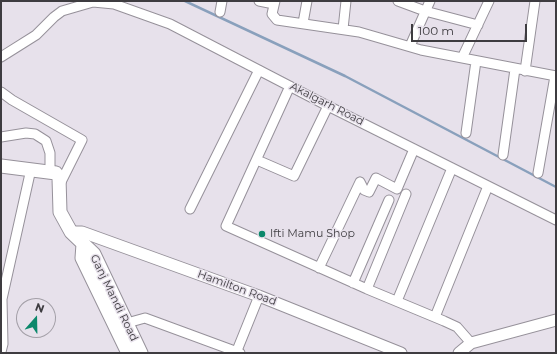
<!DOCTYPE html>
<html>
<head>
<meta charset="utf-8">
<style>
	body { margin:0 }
	#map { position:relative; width:557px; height:354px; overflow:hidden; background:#e7e1eb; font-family:Montserrat,sans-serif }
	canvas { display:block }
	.frame { position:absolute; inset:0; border:2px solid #3e3c40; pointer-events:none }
	.north { position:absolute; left:16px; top:298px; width:40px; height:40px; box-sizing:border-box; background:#e7e1eb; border:1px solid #a39fa7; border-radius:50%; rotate:20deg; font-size:11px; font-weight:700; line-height:16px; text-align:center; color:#3e3c40 }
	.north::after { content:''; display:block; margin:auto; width:14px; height:18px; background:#0c886b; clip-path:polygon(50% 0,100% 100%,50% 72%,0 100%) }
	.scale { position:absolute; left:411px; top:24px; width:116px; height:18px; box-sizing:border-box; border:2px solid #3e3c40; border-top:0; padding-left:5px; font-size:12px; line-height:14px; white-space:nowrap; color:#3e3c40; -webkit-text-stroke:3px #e7e1eb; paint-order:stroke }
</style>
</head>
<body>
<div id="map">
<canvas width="557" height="354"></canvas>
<div class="frame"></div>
<div class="north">N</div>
<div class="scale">100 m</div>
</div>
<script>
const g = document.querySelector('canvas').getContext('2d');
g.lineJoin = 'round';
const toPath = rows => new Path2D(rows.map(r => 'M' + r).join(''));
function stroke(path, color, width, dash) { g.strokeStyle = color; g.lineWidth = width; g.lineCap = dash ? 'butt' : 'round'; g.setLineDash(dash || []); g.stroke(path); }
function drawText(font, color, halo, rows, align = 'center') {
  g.font = font + ' Montserrat,sans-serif'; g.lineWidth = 3; g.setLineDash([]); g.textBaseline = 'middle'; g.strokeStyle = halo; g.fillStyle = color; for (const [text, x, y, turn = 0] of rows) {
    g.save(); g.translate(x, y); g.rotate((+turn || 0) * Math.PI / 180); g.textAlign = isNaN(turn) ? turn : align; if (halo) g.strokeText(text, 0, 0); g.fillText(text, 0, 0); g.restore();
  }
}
stroke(toPath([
	[185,1,345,76,556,187]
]), '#89a0bc', 2.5);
const minor = toPath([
	[259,1,274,4],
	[275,1,272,14,277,20,359,32,421,50,556,76],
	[398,1,425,11,478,25],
	[220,12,222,1],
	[303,23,307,1],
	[343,29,346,1],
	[410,46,430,1],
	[1,57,36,35,54,17,62,11,93,2,114,4,170,24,328,106,556,220],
	[462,58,489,1],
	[525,71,535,1],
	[290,86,226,226,367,289,444,321,457,327,471,343],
	[1,92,12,100,82,140,59,186],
	[466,133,476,61],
	[1,137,26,133,35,134,46,141,50,153,50,171],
	[503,155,515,69],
	[257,160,294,176,328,106],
	[538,173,555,76],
	[360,182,364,190,369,192,376,178,397,189,414,149],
	[190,209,259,70],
	[319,268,360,182],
	[353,283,389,200],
	[367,289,406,194],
	[397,301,452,168],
	[435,317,488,186],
	[127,323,145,318,240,353],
	[1,352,3,344,2,299,31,169],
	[236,353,259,296]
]);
const tertiary = toPath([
	[71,232,82,232,259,296,401,353],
	[459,353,471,343,556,320]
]);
const secondary = toPath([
	[1,166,56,173,59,178,60,212,71,232,94,254,141,353],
	[83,244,82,258,128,353]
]);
stroke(minor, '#96919a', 11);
stroke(tertiary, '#96919a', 13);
stroke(secondary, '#96919a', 15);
stroke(minor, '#fff', 9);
stroke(tertiary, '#fff', 11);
stroke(secondary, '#fff', 13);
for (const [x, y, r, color] of [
	[262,234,4,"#0c886b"]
]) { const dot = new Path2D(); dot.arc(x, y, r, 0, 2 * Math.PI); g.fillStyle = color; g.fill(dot); stroke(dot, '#e7e1eb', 1.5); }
drawText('11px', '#3e3c40', '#e7e1eb', [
	["Akalgarh Road",327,104,27],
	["Hamilton Road",237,288,20],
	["Ganj Mandi Road",114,298,64]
]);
drawText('11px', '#3e3c40', '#e7e1eb', [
	["Ifti Mamu Shop",270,234]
], 'left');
</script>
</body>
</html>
